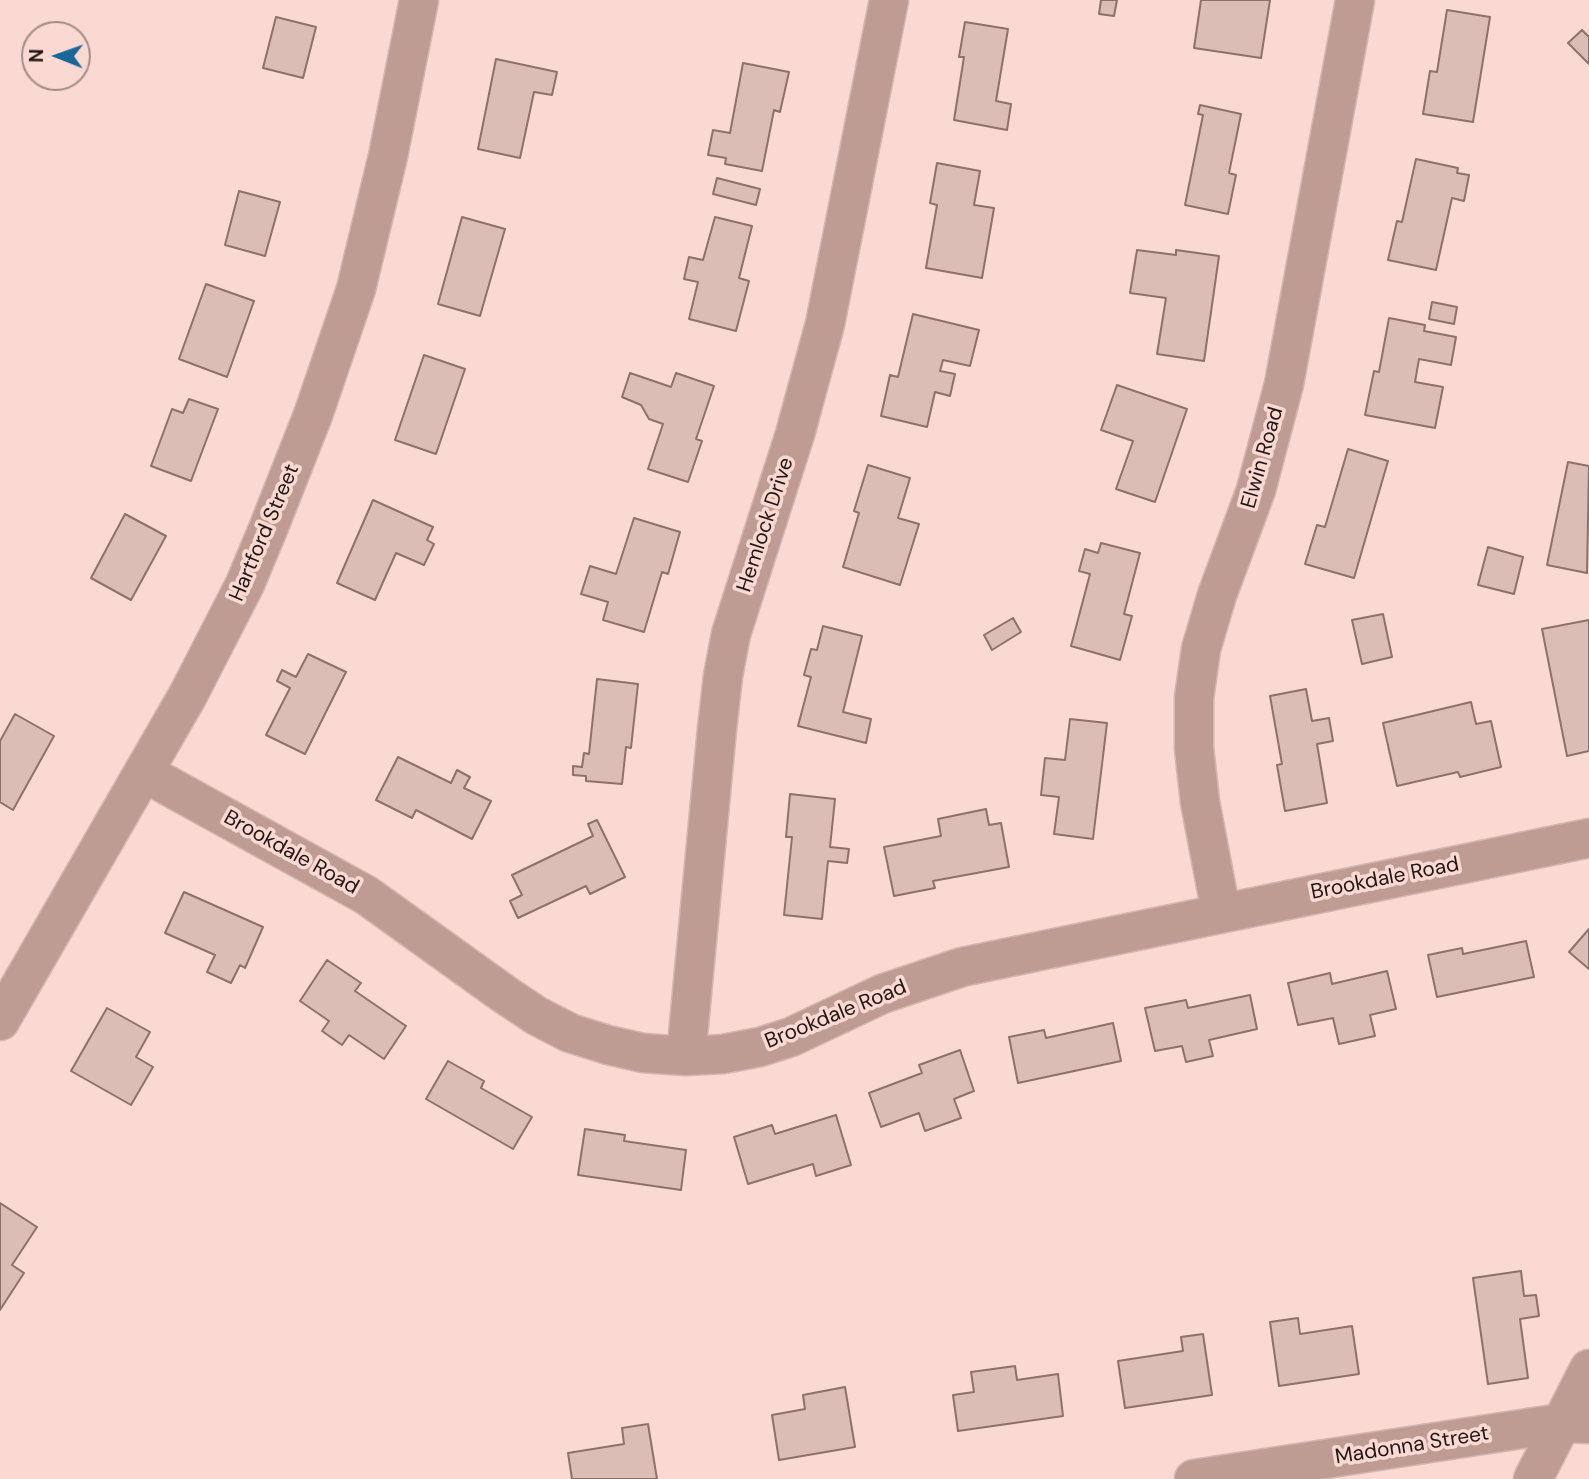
<!DOCTYPE html>
<html>
<head>
<meta charset="utf-8">
<style>
	body { margin:0 }
	#map { position:relative; width:1589px; height:1479px; overflow:hidden; background:#f9d9d1; font-family:"DM Sans",sans-serif }
	canvas { display:block }
	.north { position:absolute; left:21px; top:21px; width:70px; height:70px; box-sizing:border-box; background:#f9d9d1; border:2px solid #a38b86; border-radius:50%; rotate:271deg; font-size:19px; font-weight:700; line-height:28px; text-align:center; color:#221715 }
	.north::after { content:''; display:block; margin:auto; width:24px; height:32px; background:#1b6699; clip-path:polygon(50% 0,100% 100%,50% 72%,0 100%) }
</style>
</head>
<body>
<div id="map">
<canvas width="1589" height="1479"></canvas>
<div class="north">N</div>
</div>
<script>
const g = document.querySelector('canvas').getContext('2d');
g.lineJoin = 'round';
function fill(path, color) { g.fillStyle = color; g.fill(path, 'evenodd'); }
const toPath = rows => new Path2D(rows.map(r => 'M' + r).join(''));
function stroke(path, color, width, dash) { g.strokeStyle = color; g.lineWidth = width; g.lineCap = dash ? 'butt' : 'round'; g.setLineDash(dash || []); g.stroke(path); }
function drawText(font, color, halo, rows, align = 'center') {
  g.font = font + ' "DM Sans",sans-serif'; g.lineWidth = 7; g.setLineDash([]); g.textBaseline = 'middle'; g.strokeStyle = halo; g.fillStyle = color; for (const [text, x, y, turn = 0] of rows) {
    g.save(); g.translate(x, y); g.rotate((+turn || 0) * Math.PI / 180); g.textAlign = isNaN(turn) ? turn : align; if (halo) g.strokeText(text, 0, 0); g.fillText(text, 0, 0); g.restore();
  }
}
const building = toPath([
	[1101,0,1117,0,1114,16,1099,14,1101,0],
	[1201,0,1270,0,1261,58,1194,48,1201,0],
	[1447,10,1490,17,1473,122,1423,114,1430,71,1437,72,1447,10],
	[276,17,316,27,303,78,263,68,276,17],
	[965,22,1008,29,996,101,1011,104,1007,130,954,120,964,57,959,57,965,22],
	[1582,30,1589,37,1589,64,1568,43,1582,30],
	[496,59,557,72,552,95,534,92,520,158,478,149,496,59],
	[743,63,789,72,780,112,774,110,762,171,725,164,726,158,708,155,713,130,730,133,743,63],
	[1200,105,1241,114,1229,173,1236,175,1228,214,1185,205,1203,115,1198,114,1200,105],
	[1416,159,1458,168,1457,173,1469,175,1464,201,1452,198,1436,270,1388,260,1397,221,1402,222,1416,159],
	[937,163,980,171,974,205,994,208,982,278,926,268,937,205,930,203,937,163],
	[717,178,760,189,756,205,713,194,717,178],
	[239,191,280,202,265,256,225,245,239,191],
	[462,217,505,229,480,316,438,304,462,217],
	[715,217,752,226,739,278,749,281,736,331,689,319,698,282,684,279,689,257,703,260,715,217],
	[1137,250,1176,255,1176,250,1219,256,1204,361,1157,354,1166,298,1130,293,1137,250],
	[206,284,254,301,227,377,179,359,206,284],
	[1432,302,1457,307,1454,324,1429,319,1432,302],
	[913,314,979,330,970,366,943,360,940,371,955,374,950,396,935,392,927,427,881,416,890,375,898,377,913,314],
	[1389,318,1425,325,1424,331,1456,337,1451,365,1419,359,1415,382,1443,387,1435,428,1365,415,1374,371,1379,372,1389,318],
	[424,355,465,369,436,454,395,440,424,355],
	[630,373,671,387,676,373,714,386,696,439,702,441,688,482,648,469,663,424,649,419,641,405,622,397,630,373],
	[1117,385,1187,409,1155,502,1116,489,1133,441,1101,430,1117,385],
	[189,399,218,409,191,481,151,466,172,409,183,413,189,399],
	[1348,449,1388,461,1354,578,1305,564,1317,525,1325,527,1348,449],
	[1568,462,1589,466,1587,573,1547,565,1568,462],
	[868,465,910,478,898,518,919,524,900,585,843,567,859,513,854,511,868,465],
	[373,500,433,527,427,540,434,544,424,565,396,553,375,600,337,583,373,500],
	[125,514,166,536,131,600,91,578,125,514],
	[634,518,680,532,668,574,662,572,644,632,603,620,608,602,581,594,590,566,616,574,634,518],
	[1101,543,1140,553,1124,614,1132,616,1120,660,1071,646,1090,574,1079,571,1085,549,1098,553,1101,543],
	[1488,547,1523,557,1514,594,1478,585,1488,547],
	[1383,614,1392,657,1362,664,1352,620,1383,614],
	[1013,618,1021,632,992,650,984,635,1013,618],
	[1589,620,1589,751,1567,756,1542,629,1589,620],
	[823,626,862,636,843,712,871,719,866,743,798,726,811,677,804,675,811,649,817,650,823,626],
	[308,654,346,672,305,754,266,735,290,688,277,681,282,670,296,677,308,654],
	[597,679,638,684,631,748,626,747,622,784,586,781,586,776,573,775,573,766,582,767,584,753,589,754,597,679],
	[1306,689,1312,721,1329,718,1333,741,1317,744,1327,803,1285,811,1277,765,1282,764,1270,696,1306,689],
	[1471,702,1476,724,1491,721,1501,767,1460,777,1458,772,1397,786,1383,723,1471,702],
	[15,714,54,736,13,810,0,802,0,741,15,714],
	[1070,719,1107,723,1093,839,1054,834,1059,797,1041,795,1045,758,1065,760,1070,719],
	[398,757,451,783,457,770,470,777,464,788,491,801,472,839,416,810,412,818,376,800,398,757],
	[790,794,835,799,830,847,849,849,847,863,828,861,822,919,784,915,792,837,786,837,790,794],
	[986,809,989,825,1001,823,1009,867,933,881,935,888,894,896,884,847,941,836,938,819,986,809],
	[597,820,625,877,590,894,586,886,518,918,510,901,522,895,512,875,593,836,588,824,597,820],
	[184,892,263,927,245,968,240,965,231,983,207,972,215,955,165,933,184,892],
	[1589,929,1589,969,1569,952,1589,929],
	[1526,941,1534,977,1437,997,1428,955,1462,948,1463,954,1526,941],
	[327,960,361,983,355,991,406,1026,384,1059,349,1035,342,1045,322,1031,329,1021,300,1001,327,960],
	[1387,971,1396,1009,1370,1015,1375,1036,1339,1044,1333,1018,1298,1025,1288,983,1330,973,1332,984,1387,971],
	[1250,995,1257,1029,1209,1040,1213,1056,1186,1062,1182,1046,1155,1051,1145,1008,1186,1000,1188,1008,1250,995],
	[107,1008,150,1032,136,1057,153,1067,131,1105,71,1071,107,1008],
	[1113,1023,1121,1061,1018,1083,1009,1037,1044,1030,1046,1038,1113,1023],
	[960,1050,974,1091,954,1099,961,1118,925,1131,919,1113,881,1127,869,1093,922,1073,919,1065,960,1050],
	[448,1061,484,1081,481,1088,532,1117,513,1149,426,1099,448,1061],
	[836,1115,851,1165,816,1176,813,1164,748,1184,734,1137,772,1125,775,1134,836,1115],
	[585,1129,625,1135,624,1141,686,1150,681,1190,578,1175,585,1129],
	[0,1203,37,1227,12,1265,24,1273,0,1310,0,1203],
	[1521,1271,1524,1296,1536,1295,1539,1316,1520,1319,1528,1378,1488,1384,1473,1278,1521,1271],
	[1298,1318,1300,1334,1352,1326,1359,1374,1279,1386,1270,1322,1298,1318],
	[1203,1334,1212,1395,1125,1408,1118,1361,1183,1351,1181,1337,1203,1334],
	[1015,1366,1017,1380,1058,1374,1063,1416,958,1431,953,1395,974,1392,971,1372,1015,1366],
	[845,1387,855,1447,779,1460,772,1415,805,1409,803,1395,845,1387],
	[648,1424,657,1479,572,1479,568,1453,624,1444,622,1428,648,1424]
]);
fill(building, '#dcbdb5');
stroke(building, '#8d716a', 2);
const minor = toPath([
	[145,773,366,895,504,994,537,1016,570,1033,608,1045,643,1053,686,1056,723,1054,760,1047,791,1037,882,994,962,967,1589,838],
	[1221,912,1200,802,1194,748,1194,698,1201,649,1217,595,1256,490,1284,384,1355,0],
	[0,1021,188,695,245,584,268,529,313,415,356,289,388,156,419,0],
	[686,1056,717,729,723,676,731,634,795,434,825,324,889,0],
	[1194,1479,1561,1423,1589,1424],
	[1533,1479,1589,1369]
]);
stroke(minor, '#d2b6af', 41);
stroke(minor, '#be9c94', 38);
drawText('21px', '#221715', '#f9d9d1', [
	["Elwin Road",1263,458,-74],
	["Hemlock Drive",766,525,-72],
	["Hartford Street",265,533,-67],
	["Brookdale Road",291,853,29],
	["Brookdale Road",1385,879,-11],
	["Brookdale Road",836,1015,-22],
	["Madonna Street",1412,1446,-9]
]);
</script>
</body>
</html>
